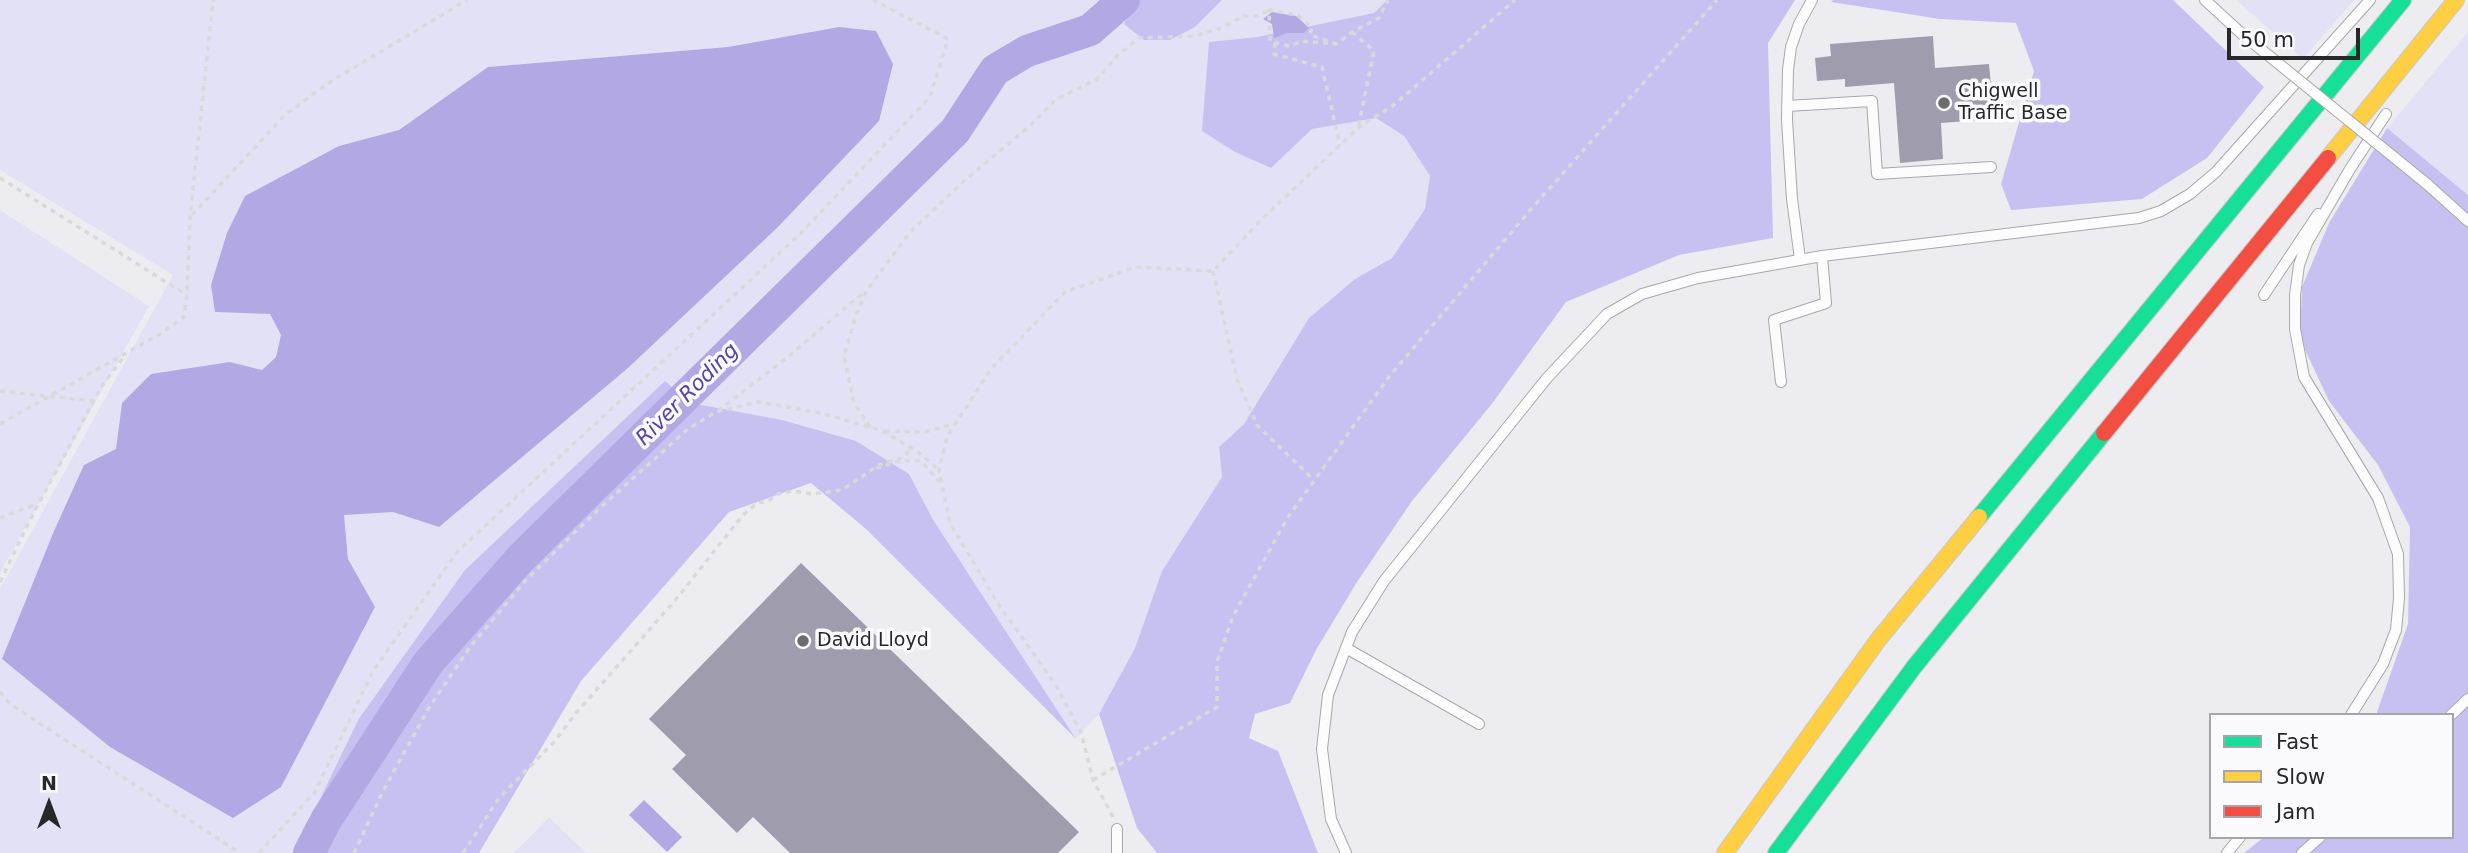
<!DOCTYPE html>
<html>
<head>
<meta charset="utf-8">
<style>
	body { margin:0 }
	#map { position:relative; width:2468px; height:853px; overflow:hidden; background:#ededf1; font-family:"DejaVu Sans",sans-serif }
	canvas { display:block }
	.legend { position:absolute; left:2209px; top:713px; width:245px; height:126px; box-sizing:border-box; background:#fafaff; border:2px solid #a6a6aa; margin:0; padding:9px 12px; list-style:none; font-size:21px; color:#28282a }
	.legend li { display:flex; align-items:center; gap:14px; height:35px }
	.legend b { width:35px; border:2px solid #a6a6aa }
	.north { position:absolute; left:14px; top:769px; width:70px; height:70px; -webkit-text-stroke:5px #fafaff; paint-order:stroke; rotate:0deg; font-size:19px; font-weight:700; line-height:28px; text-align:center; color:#28282a }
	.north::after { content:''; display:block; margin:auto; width:24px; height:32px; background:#28282a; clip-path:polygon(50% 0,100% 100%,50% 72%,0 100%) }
	.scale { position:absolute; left:2227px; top:28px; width:133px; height:32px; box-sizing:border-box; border:4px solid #28282a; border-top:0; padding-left:9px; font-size:21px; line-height:24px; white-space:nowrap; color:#28282a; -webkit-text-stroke:5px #fafaff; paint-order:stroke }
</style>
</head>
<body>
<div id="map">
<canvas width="2468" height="853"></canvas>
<ul class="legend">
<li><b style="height:9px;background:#16e098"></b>Fast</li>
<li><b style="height:9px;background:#ffcf43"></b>Slow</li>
<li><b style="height:9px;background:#f24e42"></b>Jam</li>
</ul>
<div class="north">N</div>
<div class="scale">50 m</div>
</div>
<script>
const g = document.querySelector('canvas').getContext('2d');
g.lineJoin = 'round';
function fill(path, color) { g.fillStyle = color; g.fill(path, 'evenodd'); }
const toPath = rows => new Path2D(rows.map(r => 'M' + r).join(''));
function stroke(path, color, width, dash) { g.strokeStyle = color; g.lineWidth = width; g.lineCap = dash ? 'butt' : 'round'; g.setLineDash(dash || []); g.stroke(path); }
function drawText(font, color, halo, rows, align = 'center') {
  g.font = font + ' "DejaVu Sans",sans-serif'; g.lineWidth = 7; g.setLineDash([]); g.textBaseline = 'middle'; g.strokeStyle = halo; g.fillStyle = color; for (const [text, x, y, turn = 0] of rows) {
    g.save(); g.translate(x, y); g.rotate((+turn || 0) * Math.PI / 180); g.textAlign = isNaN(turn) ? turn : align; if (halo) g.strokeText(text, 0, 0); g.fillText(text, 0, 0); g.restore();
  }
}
fill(toPath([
	[0,0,1139,0,1170,40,1195,27,1222,0,1387,0,1374,13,1257,37,1210,42,1206,86,1271,168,1312,128,1376,118,1404,136,1430,176,1425,209,1392,258,1355,279,1309,318,1244,424,1219,447,1222,477,1162,571,1135,648,1099,714,1076,739,935,523,702,405,691,403,665,382,358,720,294,853,0,853,0,589,173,275,0,170],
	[839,27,879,121,777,228,628,368,439,527,393,512,344,514,348,559,375,607,116,450,122,403,230,362,262,370,276,357,281,335,270,314,216,312,339,146,399,130,488,67,728,47],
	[2236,0,2354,0,2303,59],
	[2468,32,2468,195,2387,128],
	[0,210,149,306,0,573],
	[549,817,586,853,514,853]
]), '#e3e1f6');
fill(toPath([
	[1137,0,1222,0,1195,27,1170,40,1144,40,1124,24],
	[1387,0,1795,0,1768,43,1773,238,1679,255,1566,302,1491,405,1412,501,1357,582,1316,650,1290,703,1255,714,1249,738,1278,751,1318,853,1157,853,1137,828,1099,714,1135,648,1162,571,1222,477,1219,447,1244,424,1309,318,1355,279,1392,258,1425,209,1430,176,1404,136,1376,118,1312,129,1271,168,1235,152,1202,131,1209,42,1257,37,1374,13],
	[1833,0,2173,0,2264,87,2207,158,2142,199,2011,210,2001,184,2034,71,2016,23,1940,19,1831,2],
	[2387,128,2468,195,2468,853,2244,853,2264,837,2452,837,2452,715,2376,715,2408,624,2410,527,2378,465,2329,401,2300,339,2302,287,2329,223],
	[665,381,691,403,782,420,856,441,909,474,932,518,1076,739,866,529,811,483,729,512,581,681,479,853,294,853,358,720,465,570]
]), '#c7c1f2');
fill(toPath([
	[1272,12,1296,16,1309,28,1304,33,1287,33,1274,38,1272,24,1263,19],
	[839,27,876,31,893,64,879,121,777,228,628,368,439,527,393,512,344,515,348,559,375,607,281,787,233,818,110,747,2,659,54,531,84,465,116,449,122,403,151,374,230,362,262,370,276,357,281,335,270,314,215,312,211,285,227,233,245,196,339,146,399,130,488,67,728,47],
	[644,800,682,837,667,852,629,815]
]), '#b1a8e4');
stroke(toPath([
	[309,853,326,820,428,663,521,558,955,131,995,70,1027,51,1090,30,1124,0]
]), '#b1a8e4', 32);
fill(toPath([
	[1933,36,1935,68,1989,64,1994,119,1941,123,1943,159,1900,163,1894,83,1845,87,1845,79,1817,81,1815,58,1831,56,1830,44],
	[801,563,1079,832,1058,853,790,853,753,817,737,833,672,769,686,755,649,719]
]), '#9f9dad');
const lane = toPath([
	[2205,0,2242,34],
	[1787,106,1872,101,1877,174,1991,167],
	[2427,184,2468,221],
	[1800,259,1792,199,1787,120,1788,70,1791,47,1799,24,1812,0],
	[2264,295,2318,214],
	[1781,382,1774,320,1826,303,1822,256],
	[1346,648,1479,724],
	[2351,715,2383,664,2396,630,2399,598,2398,554,2378,498,2304,377,2295,329,2295,295,2299,265,2307,243,2350,169,2386,114],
	[2451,715,2468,699],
	[1117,829,1117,853],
	[1346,853,1331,819,1322,749,1328,695,1352,632,1384,581,1547,378,1607,314,1642,294,1698,278,1822,256,2139,218,2161,211,2190,194,2216,172,2370,0],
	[2227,853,2240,837],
	[2302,853,2320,837]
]);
const fast = toPath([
	[1979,517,2403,0],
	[1776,853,1914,667,2104,433]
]);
const slow = toPath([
	[2328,158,2456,0],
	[1725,853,1878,640,1979,517]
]);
const jam = toPath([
	[2104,433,2328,158]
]);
stroke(lane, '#a8a8ab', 12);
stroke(fast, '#c9c9cb', 18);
stroke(slow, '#c9c9cb', 18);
stroke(jam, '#c9c9cb', 18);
stroke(toPath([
	[1352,32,1374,51,1358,128],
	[1275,43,1274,54,1322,67,1340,145],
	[1337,44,1310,35,1312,27,1297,15,1269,10,1270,41,1289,46,1303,41,1337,44,1352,32,1379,18,1388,0],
	[0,178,187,295],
	[192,215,285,115,330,82,467,0],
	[1213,271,1237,379,1257,425,1314,480],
	[0,391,94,401],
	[718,411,789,356,864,292],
	[0,424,160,334,184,317,187,295,190,217,213,0],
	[870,427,854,403,844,356,856,315,867,290,911,231,964,181,1031,125,1055,100,1097,79,1118,55,1139,38,1194,36,1219,29,1244,16,1257,16,1269,10],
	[885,431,924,432,954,424],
	[876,468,900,461,921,461,941,483],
	[0,518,37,504],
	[0,582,30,520,101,387,126,354],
	[0,692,10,704,240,853],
	[1093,780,1217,707,1217,662,1233,616,1288,517,1388,378,1532,208,1717,0],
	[1113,817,1093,780,1081,732,1055,684,997,602,950,523,939,470,947,437,991,369,1065,292,1136,267,1213,271,1261,220,1358,128,1395,104,1515,0],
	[259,853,315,792,373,671,457,552,800,234,930,97,948,39,873,0],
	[354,853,384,789,430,706,470,647,526,580,600,508,688,429,716,412,758,402,821,413,883,431,918,452,939,470],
	[463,853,499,798,554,742,576,713,673,603,743,515,757,503,768,501,778,494,793,491,812,494,842,490,879,465,901,458,912,449]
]), '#d9d9da', 3.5, [5, 5]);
stroke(lane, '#fcfcfd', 10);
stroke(fast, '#16e098', 16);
stroke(slow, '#ffcf43', 16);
stroke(jam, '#f24e42', 16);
const laneBridge = toPath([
	[2242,34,2427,184]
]);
stroke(laneBridge, '#a8a8ab', 12, []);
stroke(laneBridge, '#fcfcfd', 10);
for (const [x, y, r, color] of [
	[1944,103,7,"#6d6d70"],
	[803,641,7,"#6d6d70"]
]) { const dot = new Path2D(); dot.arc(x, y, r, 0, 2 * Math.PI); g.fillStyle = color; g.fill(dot); stroke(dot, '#fafaff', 2.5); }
drawText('19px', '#28282a', '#fafaff', [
	["Chigwell",1958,92],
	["Traffic Base",1958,114],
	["David Lloyd",817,641]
], 'left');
drawText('italic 21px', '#5841a4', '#fafaff', [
	["River Roding",688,395,-45]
]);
</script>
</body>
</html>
